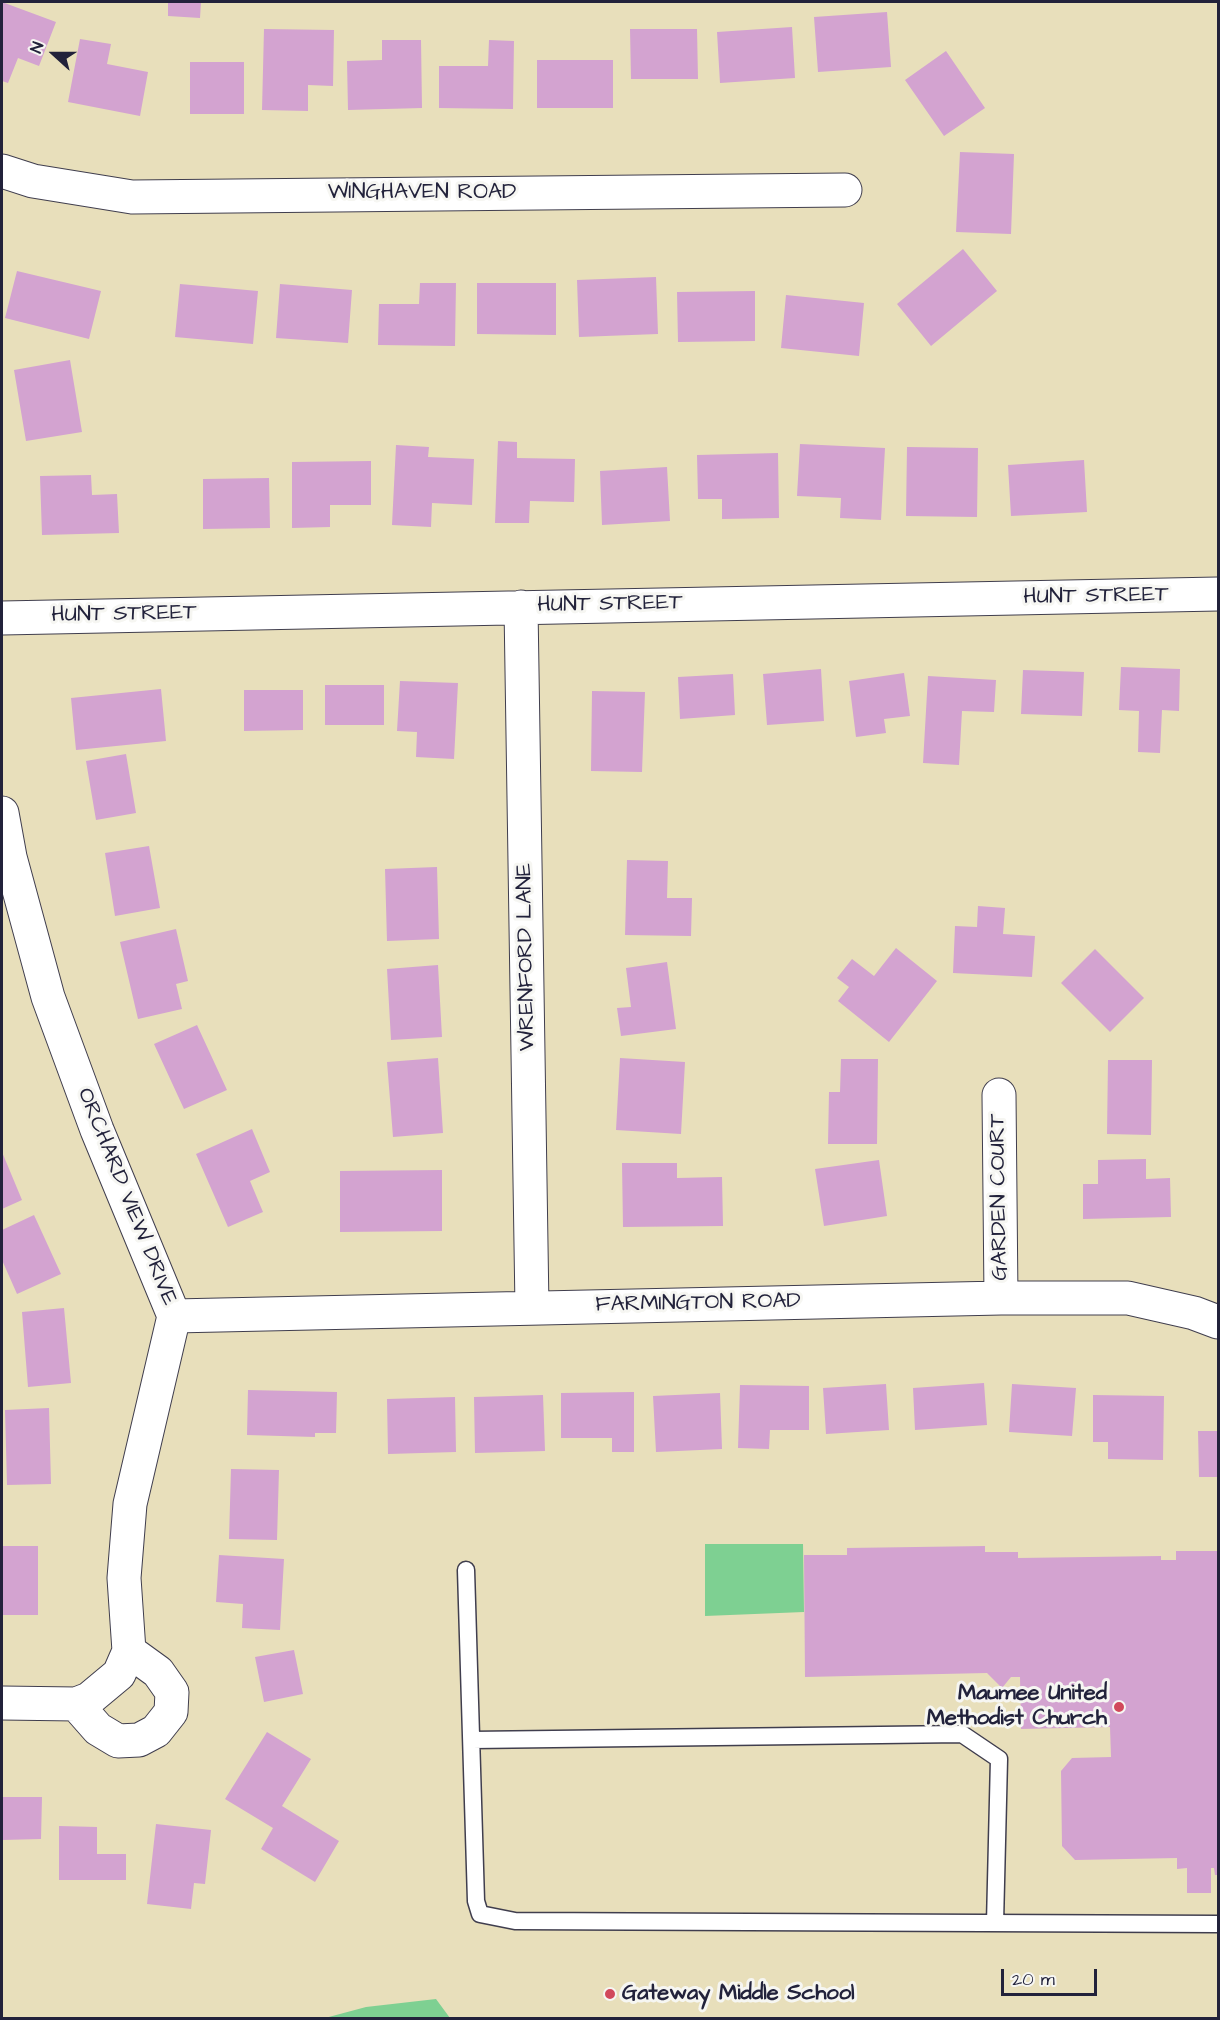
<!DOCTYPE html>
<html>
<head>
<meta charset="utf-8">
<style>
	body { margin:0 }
	#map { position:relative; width:1220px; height:2020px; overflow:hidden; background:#e8dfbb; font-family:"Architects Daughter",sans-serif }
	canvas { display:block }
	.frame { position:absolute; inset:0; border:3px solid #22223b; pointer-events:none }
	.north { position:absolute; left:24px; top:24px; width:60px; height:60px; -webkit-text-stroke:4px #f6f6f2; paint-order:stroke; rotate:291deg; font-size:16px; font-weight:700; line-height:24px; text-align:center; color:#22223b }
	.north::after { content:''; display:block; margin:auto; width:21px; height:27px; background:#22223b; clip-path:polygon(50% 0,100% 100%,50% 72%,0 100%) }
	.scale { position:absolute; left:1001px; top:1969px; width:96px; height:27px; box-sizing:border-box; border:3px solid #22223b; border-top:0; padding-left:8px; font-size:18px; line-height:21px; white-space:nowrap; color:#22223b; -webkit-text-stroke:4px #f6f6f2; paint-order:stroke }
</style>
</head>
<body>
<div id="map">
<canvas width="1220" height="2020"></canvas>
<div class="frame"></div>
<div class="north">N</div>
<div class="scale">20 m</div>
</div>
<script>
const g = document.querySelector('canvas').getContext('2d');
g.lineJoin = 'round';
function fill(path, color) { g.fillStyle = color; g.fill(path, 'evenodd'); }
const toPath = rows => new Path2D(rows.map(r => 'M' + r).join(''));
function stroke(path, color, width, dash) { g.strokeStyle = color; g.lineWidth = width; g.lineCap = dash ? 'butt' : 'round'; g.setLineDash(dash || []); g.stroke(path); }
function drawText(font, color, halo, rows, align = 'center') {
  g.font = font + ' "Architects Daughter",sans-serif'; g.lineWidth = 6; g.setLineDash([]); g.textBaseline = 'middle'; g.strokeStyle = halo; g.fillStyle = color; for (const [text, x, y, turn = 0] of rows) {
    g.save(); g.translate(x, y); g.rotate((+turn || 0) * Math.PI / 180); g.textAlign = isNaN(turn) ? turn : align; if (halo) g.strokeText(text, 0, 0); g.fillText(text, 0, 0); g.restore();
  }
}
fill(toPath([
	[705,1544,803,1544,804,1612,705,1616],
	[436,1999,450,2018,325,2018,366,2007]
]), '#7ed092');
fill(toPath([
	[2,2,56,22,39,66,18,58,8,83,2,81],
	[168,2,201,2,200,18,168,16],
	[887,12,891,67,818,72,814,17],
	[792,27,795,78,720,83,717,32],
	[264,29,334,30,333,86,308,85,308,111,262,110],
	[630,29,697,29,698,79,631,79],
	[80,39,111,44,107,64,148,72,140,116,68,102],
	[382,40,421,40,422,108,348,110,347,61,382,60],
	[489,40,514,41,513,109,439,108,439,66,488,66],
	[946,51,985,108,944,136,905,80],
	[537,60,613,60,613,108,537,108],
	[190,62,244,62,244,114,190,114],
	[960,152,1014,154,1011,234,956,232],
	[963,249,997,291,931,346,897,304],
	[17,271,101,291,89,339,5,318],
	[656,277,658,334,579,337,577,280],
	[420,283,456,283,455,346,378,345,379,304,419,304],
	[477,283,556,283,556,335,477,334],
	[180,284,258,291,253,344,175,337],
	[280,284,352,290,348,343,276,338],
	[755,291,755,341,678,342,677,292],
	[786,295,864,303,859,356,781,348],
	[70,360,82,432,26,441,14,370],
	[498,441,517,442,517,458,575,459,574,502,530,501,529,523,495,523],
	[800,444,885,448,881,520,840,518,841,498,797,496],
	[396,445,429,447,428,457,474,459,472,505,432,503,431,527,392,525],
	[907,447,978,448,977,517,906,516],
	[778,453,779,518,722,519,722,499,698,499,697,455],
	[1084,460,1087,512,1011,516,1008,465],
	[371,461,371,505,330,505,330,527,292,528,292,462],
	[667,467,670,521,602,525,600,471],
	[91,475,92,495,117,494,119,533,42,535,40,476],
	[269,478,270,528,203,529,203,479],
	[1121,667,1180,669,1179,711,1162,710,1160,753,1138,752,1139,711,1119,710],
	[821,669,824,721,767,725,763,674],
	[1023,670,1084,672,1082,716,1021,714],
	[904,673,910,716,884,719,886,733,856,737,849,681],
	[733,674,735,715,680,719,678,677],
	[928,676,996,680,994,712,962,711,959,765,923,763],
	[400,681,458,683,454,759,416,757,417,732,397,731],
	[325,685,384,685,384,725,325,725],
	[161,689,166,741,76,750,71,698],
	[244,690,303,690,303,730,244,731],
	[592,691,645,692,642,772,591,771],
	[126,754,136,813,96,820,86,761],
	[149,846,160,908,115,916,105,853],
	[627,860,668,861,667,898,692,898,691,936,625,935],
	[437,867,439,939,387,941,385,869],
	[978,906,1005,908,1003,934,1035,936,1032,977,953,973,955,926,977,927],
	[176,929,188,981,176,984,182,1009,138,1019,120,942],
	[896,948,937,981,889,1042,838,1001,849,987,837,978,852,959,874,976],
	[1095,949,1144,998,1110,1032,1061,983],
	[667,962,676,1029,621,1036,617,1008,631,1007,626,968],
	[438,965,442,1037,391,1040,387,969],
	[197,1025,227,1090,184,1109,154,1044],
	[438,1058,443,1133,393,1137,387,1062],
	[620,1058,685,1062,681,1134,616,1130],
	[841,1059,878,1059,877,1144,828,1144,829,1092,840,1092],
	[1108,1060,1152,1060,1151,1135,1107,1134],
	[252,1129,270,1172,250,1181,263,1212,228,1227,196,1154],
	[2,1152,22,1200,2,1209],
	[1146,1159,1146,1179,1170,1178,1171,1217,1083,1219,1083,1184,1098,1184,1098,1160],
	[879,1160,887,1216,824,1226,815,1169],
	[622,1163,677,1163,677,1178,722,1177,723,1226,623,1227],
	[442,1170,442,1231,340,1232,340,1171],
	[34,1215,61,1274,17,1294,2,1260,2,1230],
	[64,1308,71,1383,28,1387,22,1312],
	[984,1383,987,1425,915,1430,913,1388],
	[886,1384,889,1430,826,1434,823,1388],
	[1012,1384,1076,1388,1072,1436,1009,1432],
	[740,1385,809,1386,809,1430,770,1430,769,1449,738,1448],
	[248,1390,337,1392,336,1433,315,1433,315,1437,247,1435],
	[634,1392,634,1452,612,1452,612,1438,561,1438,561,1393],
	[720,1393,722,1449,656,1452,653,1396],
	[543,1395,545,1451,475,1453,474,1397],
	[1093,1395,1164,1396,1163,1460,1108,1459,1108,1442,1093,1442],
	[455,1397,456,1452,388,1454,387,1399],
	[49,1408,51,1484,7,1485,5,1410],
	[1198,1431,1218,1431,1218,1477,1199,1477],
	[231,1469,279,1470,277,1540,229,1539],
	[2,1546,38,1546,38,1615,2,1615],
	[985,1546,985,1552,1018,1552,1018,1558,1161,1556,1161,1560,1176,1560,1176,1551,1218,1551,1218,1875,1215,1875,1214,1868,1211,1868,1211,1893,1187,1893,1187,1868,1177,1869,1177,1858,1075,1860,1062,1846,1061,1771,1072,1758,1111,1757,1110,1727,1021,1729,1020,1677,1011,1677,1002,1688,987,1673,805,1677,804,1555,847,1555,847,1548],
	[219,1555,284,1559,280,1630,242,1628,243,1604,216,1602],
	[294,1650,303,1694,264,1702,255,1657],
	[267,1732,311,1759,282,1806,339,1841,315,1882,261,1849,273,1828,225,1799],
	[2,1797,42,1797,41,1839,2,1840],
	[156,1824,211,1830,205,1884,194,1883,191,1909,147,1904],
	[59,1826,97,1827,97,1854,126,1854,126,1880,59,1880]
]), '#d3a3d0');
const service = toPath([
	[466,1570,476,1901,480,1914,515,1921,1218,1924],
	[472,1740,962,1734,999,1759,995,1923]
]);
const minor = toPath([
	[2,171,33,181,132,197,845,190],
	[521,607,532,1308],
	[2,618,1218,594],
	[2,813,10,857,48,997,97,1130,174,1316,130,1504,124,1578,129,1651,119,1674,89,1699,76,1704,2,1703],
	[999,1095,1001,1298],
	[174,1316,1001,1298,1128,1298,1194,1313,1218,1322],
	[76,1704,98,1729,118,1741,139,1740,156,1731,171,1712,172,1692,158,1672,129,1651]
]);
stroke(service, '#403e4e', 19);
stroke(minor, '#403e4e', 35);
stroke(service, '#fff', 16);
stroke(minor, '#fff', 33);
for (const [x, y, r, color] of [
	[1119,1707,6,"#d1495b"],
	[610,1994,6,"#d1495b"]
]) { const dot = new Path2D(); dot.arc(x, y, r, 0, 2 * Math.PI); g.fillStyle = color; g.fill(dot); stroke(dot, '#f6f6f2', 2); }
drawText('22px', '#22223b', '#f6f6f2', [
	["WINGHAVEN ROAD",422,193],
	["HUNT STREET",1096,597,-1],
	["HUNT STREET",610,605,-1],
	["HUNT STREET",124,615,-1],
	["WRENFORD LANE",527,957,-91],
	["ORCHARD VIEW DRIVE",126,1197,68],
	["GARDEN COURT",1000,1197,-91],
	["FARMINGTON ROAD",698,1304,-1]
]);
drawText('bold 22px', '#22223b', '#f6f6f2', [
	["Maumee United",1107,1694],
	["Methodist Church",1107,1719],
	["Gateway Middle School",622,1994,"left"]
], 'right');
</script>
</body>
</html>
